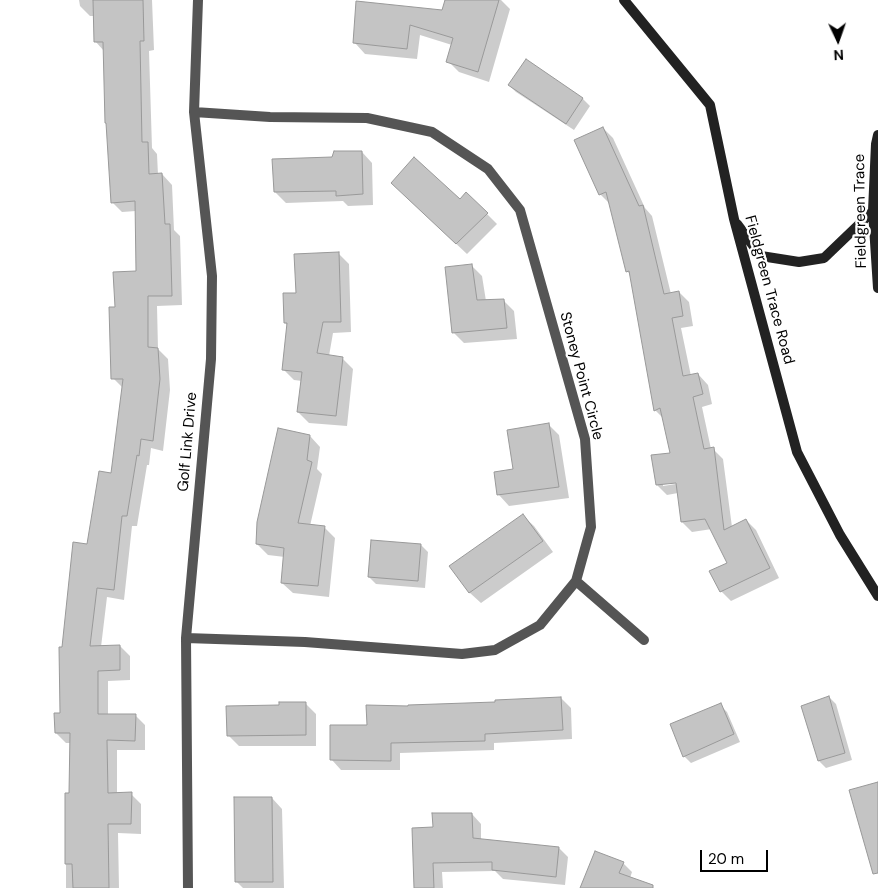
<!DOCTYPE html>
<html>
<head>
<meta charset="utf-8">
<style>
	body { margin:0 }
	#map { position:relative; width:878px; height:888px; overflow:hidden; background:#fff; font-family:"DM Sans",sans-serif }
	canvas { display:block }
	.north { position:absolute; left:813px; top:15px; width:50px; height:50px; -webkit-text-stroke:4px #fff; paint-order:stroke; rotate:177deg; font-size:14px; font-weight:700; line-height:20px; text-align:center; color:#000 }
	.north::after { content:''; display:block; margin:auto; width:18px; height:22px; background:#000; clip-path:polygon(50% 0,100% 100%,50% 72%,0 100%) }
	.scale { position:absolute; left:700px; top:850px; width:68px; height:22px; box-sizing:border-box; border:2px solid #000; border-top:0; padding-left:6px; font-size:15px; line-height:18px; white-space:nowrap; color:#000; -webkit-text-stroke:4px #fff; paint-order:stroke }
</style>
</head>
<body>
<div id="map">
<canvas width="878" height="888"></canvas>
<div class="north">N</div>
<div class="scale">20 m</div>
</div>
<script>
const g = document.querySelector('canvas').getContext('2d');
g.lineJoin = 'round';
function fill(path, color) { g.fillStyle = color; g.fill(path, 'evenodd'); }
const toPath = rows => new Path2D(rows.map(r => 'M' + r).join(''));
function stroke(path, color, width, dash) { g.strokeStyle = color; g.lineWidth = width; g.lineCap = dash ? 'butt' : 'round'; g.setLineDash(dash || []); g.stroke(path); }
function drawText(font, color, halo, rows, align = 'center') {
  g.font = font + ' "DM Sans",sans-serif'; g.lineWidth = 4.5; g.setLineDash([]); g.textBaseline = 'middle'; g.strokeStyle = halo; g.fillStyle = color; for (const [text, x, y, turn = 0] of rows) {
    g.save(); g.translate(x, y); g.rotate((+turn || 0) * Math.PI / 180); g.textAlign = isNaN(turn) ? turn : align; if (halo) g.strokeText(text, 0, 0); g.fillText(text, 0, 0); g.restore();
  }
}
fill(toPath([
	[79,0,152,0,154,50,149,51,152,148,157,154,158,175,162,174,172,185,174,230,180,236,182,305,157,306,158,349,168,359,170,390,163,451,151,448,149,465,147,465,137,526,132,526,124,600,107,597,101,647,120,646,130,656,130,680,108,681,108,715,135,715,145,725,145,750,117,750,117,794,131,794,141,804,141,834,118,833,119,888,66,888,66,794,70,794,71,743,66,743,56,733,61,715,63,648,88,546,112,474,123,388,113,378,137,272,136,211,122,212,112,202,104,51,95,41,95,16,90,16,80,6],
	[446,0,501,0,510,9,489,82,459,72,448,61,452,45,420,35,417,59,365,54,355,43,442,11],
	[527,61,583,99,590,106,574,130,516,92,509,85],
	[603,128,613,138,645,208,652,216,671,294,679,292,689,302,693,326,681,328,691,376,698,374,708,385,712,404,702,407,711,449,713,449,723,459,732,527,746,520,756,530,779,578,731,601,721,591,728,564,712,529,692,532,682,522,678,493,667,495,657,485,672,454,664,419,655,410,631,275,627,271,610,204,600,194],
	[663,483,682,483,663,486],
	[362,152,372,163,373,205,348,206,343,201,286,203,275,192,334,159],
	[403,194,460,201,467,194,497,224,467,254],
	[338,253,349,264,351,332,333,333,329,356,342,358,353,369,347,426,309,423,298,412,302,381,294,380,283,369,288,326,285,323,297,294],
	[471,265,482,276,486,301,503,300,514,311,517,339,464,343,453,332],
	[548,424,559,435,569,498,509,506,499,495,514,470],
	[310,436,320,447,317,469,322,474,310,526,324,527,335,538,329,597,293,593,282,583,285,557,268,555,257,544],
	[523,516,534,526,553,552,481,603,470,593,451,566],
	[421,545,428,552,425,588,376,584,369,577],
	[829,697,836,704,852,760,826,768,819,761],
	[561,698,571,708,572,739,494,743,494,750,400,753,400,770,341,770,332,760,369,727,496,703],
	[305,703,316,714,316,746,239,746,228,735,280,706],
	[720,705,727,712,740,742,691,763,684,756],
	[272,798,282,809,284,888,243,888,236,881],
	[472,814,481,824,481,840,559,848,568,857,565,885,503,879,495,871,442,872,443,888,415,888,434,828],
	[623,863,632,872,630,878,653,888,581,888]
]), '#0003');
const building = toPath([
	[93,0,143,0,144,41,140,41,142,142,148,142,149,174,162,173,165,224,170,224,172,296,148,296,148,347,158,348,160,379,153,441,141,439,139,456,137,455,127,516,122,516,114,590,97,588,90,646,120,645,120,670,98,671,98,714,136,714,135,741,107,740,108,793,132,792,131,824,108,824,109,888,73,888,72,864,65,864,65,793,69,793,70,733,55,733,54,713,60,713,59,647,62,647,73,542,87,544,99,471,111,473,123,379,111,379,109,307,115,307,113,272,136,271,135,201,111,203,106,123,105,123,103,42,94,42,93,0],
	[445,0,499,0,478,72,446,62,453,38,410,25,407,49,353,43,356,1,442,10,445,0],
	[526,59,583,98,566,124,508,85,526,59],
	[603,127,639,206,643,205,664,294,679,291,683,316,672,318,683,376,698,373,703,394,693,397,704,449,714,447,724,530,746,519,770,568,720,592,709,571,727,563,705,519,681,522,676,483,656,485,651,455,670,453,660,408,654,411,629,271,626,272,606,192,599,195,574,140,603,127],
	[334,151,362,151,363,194,336,196,336,191,274,192,272,159,332,157,334,151],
	[414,157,460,199,466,192,488,213,456,244,391,183,414,157],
	[339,252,341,322,323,322,317,353,343,357,336,416,297,412,302,372,282,370,287,323,284,323,283,293,296,293,294,254,339,252],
	[472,264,477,300,504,299,507,328,452,333,445,267,472,264],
	[549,423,559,487,497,495,494,472,513,469,507,430,549,423],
	[278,428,310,435,307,460,312,462,298,523,325,526,318,586,281,583,284,548,256,544,257,522,278,428],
	[523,514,543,541,469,593,449,566,523,514],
	[371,540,421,544,418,581,368,577,371,540],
	[829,696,845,753,818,761,801,706,829,696],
	[561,697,563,730,485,734,485,741,391,743,391,761,330,760,330,725,367,725,366,705,408,706,408,705,495,702,495,700,561,697],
	[279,702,306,702,306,735,227,736,226,706,279,705,279,702],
	[721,703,734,734,683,757,670,724,721,703],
	[878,782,878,873,873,874,849,790,878,782],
	[234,797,272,797,273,882,235,882,234,797],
	[432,813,472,813,473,838,559,847,556,877,492,870,492,862,433,863,434,888,414,888,412,828,433,827,432,813],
	[595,851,624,862,619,873,653,885,653,888,580,888,595,851]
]);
fill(building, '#c4c4c4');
stroke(building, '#999', 1);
stroke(toPath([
	[576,581,644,640],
	[186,638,305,642,462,654,495,650,540,625,576,581,591,527,585,439,520,210,488,169,432,132,367,118,270,117,194,112],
	[188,888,186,638,211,359,212,276,194,112,198,0]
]), '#555', 10);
stroke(toPath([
	[624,0,710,105,734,219,797,452,840,535,878,596],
	[878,135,876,144,873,211,878,288],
	[737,224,761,256,799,262,824,258,873,211]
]), '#222', 10);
drawText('15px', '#000', '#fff', [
	["Fieldgreen Trace",861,211,-91],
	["Fieldgreen Trace Road",769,290,75],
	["Stoney Point Circle",581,376,75],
	["Golf Link Drive",188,442,-85]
]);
</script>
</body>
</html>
